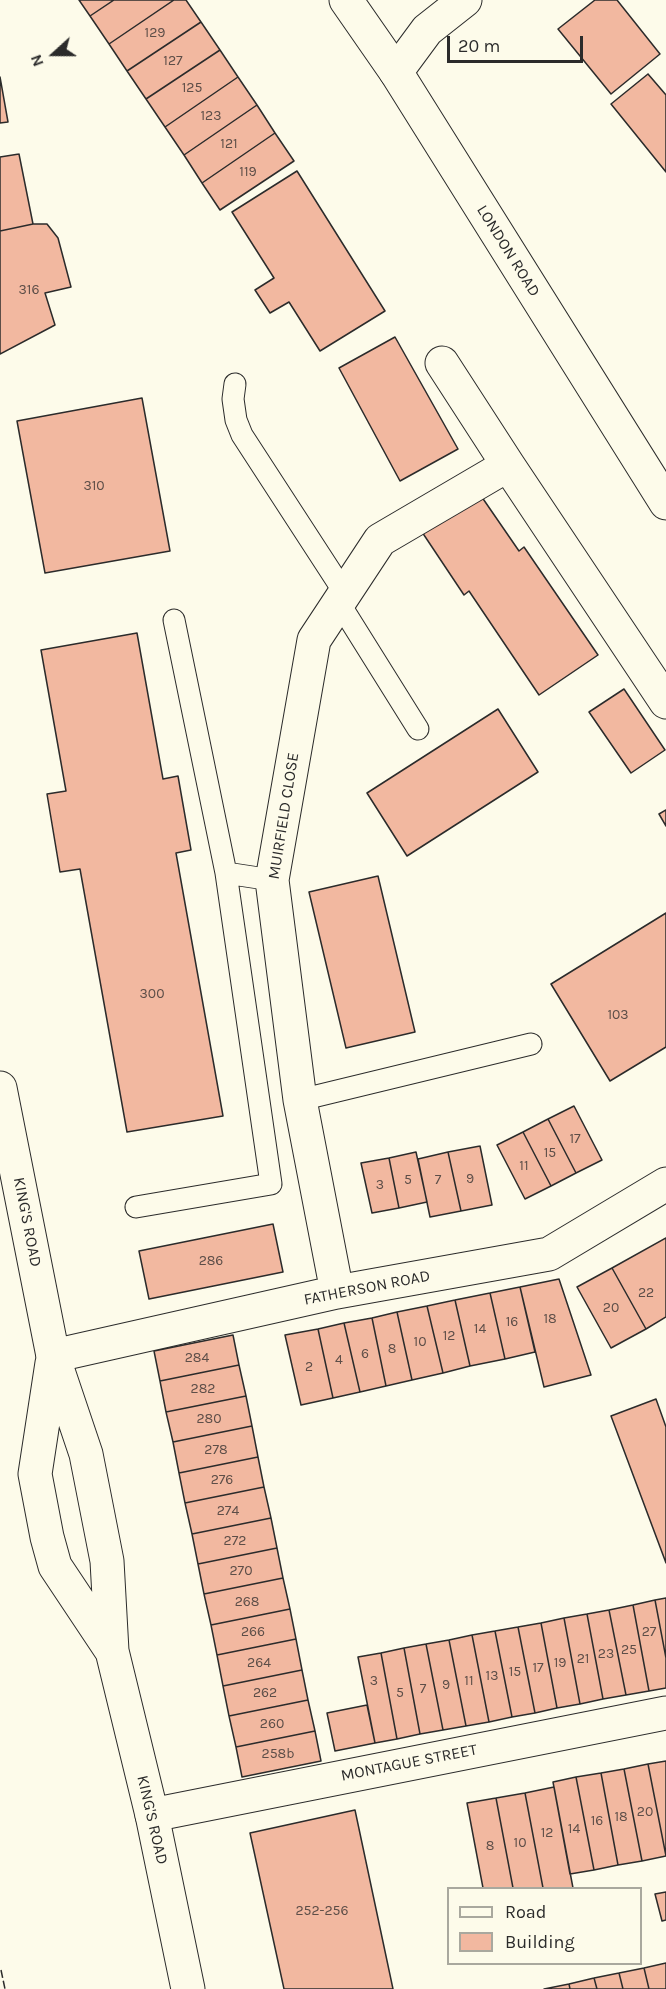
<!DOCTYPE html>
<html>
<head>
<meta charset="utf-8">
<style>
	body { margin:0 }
	#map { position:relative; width:666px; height:1989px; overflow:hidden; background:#fdfbea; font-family:Karla,sans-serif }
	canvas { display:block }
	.legend { position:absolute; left:447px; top:1887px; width:195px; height:78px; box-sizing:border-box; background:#fdfbea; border:2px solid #a9a89e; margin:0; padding:8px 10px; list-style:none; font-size:18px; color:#2b2b2b }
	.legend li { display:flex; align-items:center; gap:12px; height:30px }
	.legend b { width:30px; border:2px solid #a9a89e }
	.north { position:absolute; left:24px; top:24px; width:60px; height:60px; -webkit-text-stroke:4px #fdfbea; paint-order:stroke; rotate:249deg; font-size:16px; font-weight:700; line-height:24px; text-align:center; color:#2b2b2b }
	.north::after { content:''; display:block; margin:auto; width:21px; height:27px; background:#2b2b2b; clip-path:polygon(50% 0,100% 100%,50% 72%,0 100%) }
	.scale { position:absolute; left:447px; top:36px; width:136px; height:27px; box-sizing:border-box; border:3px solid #2b2b2b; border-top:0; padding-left:8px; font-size:18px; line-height:21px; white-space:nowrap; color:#2b2b2b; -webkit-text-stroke:4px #fdfbea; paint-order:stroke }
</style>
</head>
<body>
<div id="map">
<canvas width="666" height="1989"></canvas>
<ul class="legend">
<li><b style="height:8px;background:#fdfbea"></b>Road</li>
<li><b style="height:16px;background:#f2b8a0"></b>Building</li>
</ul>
<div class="north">N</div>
<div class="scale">20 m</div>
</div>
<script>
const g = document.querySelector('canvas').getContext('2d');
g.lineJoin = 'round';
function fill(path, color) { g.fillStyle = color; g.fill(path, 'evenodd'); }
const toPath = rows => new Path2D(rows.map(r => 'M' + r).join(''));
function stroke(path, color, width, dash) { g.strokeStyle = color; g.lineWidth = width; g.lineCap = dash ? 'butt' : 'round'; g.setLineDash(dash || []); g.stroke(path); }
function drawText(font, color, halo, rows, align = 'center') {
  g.font = font + ' Karla,sans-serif'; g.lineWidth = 4.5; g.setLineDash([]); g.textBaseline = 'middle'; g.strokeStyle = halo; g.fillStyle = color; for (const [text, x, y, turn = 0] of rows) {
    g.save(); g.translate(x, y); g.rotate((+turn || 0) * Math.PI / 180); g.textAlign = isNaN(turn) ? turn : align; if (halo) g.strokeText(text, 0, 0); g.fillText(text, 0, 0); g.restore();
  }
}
const building = toPath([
	[79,0,114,0,90,16,79,0],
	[114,0,174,0,109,44,90,16,114,0],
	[174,0,186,0,201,22,127,71,109,44,174,0],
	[595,0,617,0,660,54,611,94,558,29,595,0],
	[201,22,220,50,146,99,127,71,201,22],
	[220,50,238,77,165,127,146,99,220,50],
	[648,74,666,95,666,172,611,104,648,74],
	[0,77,8,122,0,123,0,77],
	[238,77,257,105,184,155,165,127,238,77],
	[257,105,275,133,202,183,184,155,257,105],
	[275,133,294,161,220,210,202,183,275,133],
	[19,154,33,224,0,231,0,157,19,154],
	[297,171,385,311,320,351,289,302,270,313,255,290,274,278,232,212,297,171],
	[33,224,47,224,58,238,71,287,45,293,55,325,0,354,0,231,33,224],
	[395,337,458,449,400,481,339,368,395,337],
	[142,398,170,551,45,573,17,421,142,398],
	[477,490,519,551,524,547,598,655,539,695,469,591,464,595,420,529,477,490],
	[137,633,163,779,178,776,191,850,176,853,223,1116,127,1132,80,869,60,872,47,794,66,791,41,650,137,633],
	[624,689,665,750,631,773,589,712,624,689],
	[498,709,538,772,407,856,367,793,498,709],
	[666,810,666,826,659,814,666,810],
	[378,876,415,1032,346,1048,309,892,378,876],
	[666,913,666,1047,610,1081,551,984,666,913],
	[574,1106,602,1160,576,1173,548,1119,574,1106],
	[548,1119,576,1173,551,1186,523,1132,548,1119],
	[523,1132,551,1186,525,1199,497,1145,523,1132],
	[480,1146,492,1205,461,1211,448,1152,480,1146],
	[416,1152,427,1202,399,1208,389,1158,416,1152],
	[448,1152,461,1211,430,1217,418,1159,448,1152],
	[389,1158,399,1208,372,1213,361,1163,389,1158],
	[273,1224,283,1272,149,1299,139,1251,273,1224],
	[666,1238,666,1317,646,1329,612,1268,666,1238],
	[612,1268,646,1329,611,1348,577,1287,612,1268],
	[559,1279,591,1375,544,1387,520,1287,559,1279],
	[520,1287,535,1352,505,1359,490,1293,520,1287],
	[490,1293,505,1359,470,1366,455,1300,490,1293],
	[455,1300,470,1366,443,1373,427,1306,455,1300],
	[427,1306,443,1373,412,1380,397,1312,427,1306],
	[397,1312,412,1380,386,1386,372,1318,397,1312],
	[372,1318,386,1386,360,1392,344,1323,372,1318],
	[344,1323,360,1392,333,1398,318,1329,344,1323],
	[318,1329,333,1398,301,1405,285,1335,318,1329],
	[233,1335,239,1365,160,1381,154,1351,233,1335],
	[239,1365,246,1396,166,1412,160,1381,239,1365],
	[246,1396,252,1426,173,1442,166,1412,246,1396],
	[656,1399,666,1427,666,1563,611,1416,656,1399],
	[252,1426,258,1457,179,1473,173,1442,252,1426],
	[258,1457,264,1487,185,1503,179,1473,258,1457],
	[264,1487,271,1518,192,1534,185,1503,264,1487],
	[271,1518,277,1548,198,1564,192,1534,271,1518],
	[277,1548,283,1578,204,1594,198,1564,277,1548],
	[283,1578,290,1609,211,1625,204,1594,283,1578],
	[666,1598,666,1658,655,1600,666,1598],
	[655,1600,666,1658,666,1688,649,1691,633,1605,655,1600],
	[633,1605,649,1691,626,1695,609,1610,633,1605],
	[290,1609,296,1639,217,1655,211,1625,290,1609],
	[609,1610,626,1695,603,1699,587,1614,609,1610],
	[587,1614,603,1699,580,1704,564,1618,587,1614],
	[564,1618,580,1704,557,1708,541,1623,564,1618],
	[541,1623,557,1708,535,1713,518,1627,541,1623],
	[518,1627,535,1713,512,1717,495,1631,518,1627],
	[495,1631,512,1717,489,1722,472,1635,495,1631],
	[472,1635,489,1722,466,1726,449,1640,472,1635],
	[296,1639,302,1670,223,1686,217,1655,296,1639],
	[449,1640,466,1726,443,1730,426,1644,449,1640],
	[426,1644,443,1730,420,1734,404,1648,426,1644],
	[404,1648,420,1734,397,1739,381,1653,404,1648],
	[381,1653,397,1739,375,1743,358,1657,381,1653],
	[302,1670,308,1700,229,1716,223,1686,302,1670],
	[308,1700,315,1731,236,1747,229,1716,308,1700],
	[367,1705,375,1743,335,1751,327,1713,367,1705],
	[315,1731,321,1761,242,1777,236,1747,315,1731],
	[666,1761,666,1856,648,1764,666,1761],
	[648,1764,666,1856,642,1861,624,1769,648,1764],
	[624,1769,642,1861,618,1865,601,1773,624,1769],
	[601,1773,618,1865,594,1870,576,1777,601,1773],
	[576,1777,594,1870,570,1874,553,1782,576,1777],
	[554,1787,573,1888,543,1888,525,1793,554,1787],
	[525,1793,543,1888,513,1888,496,1798,525,1793],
	[496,1798,513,1888,483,1888,467,1803,496,1798],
	[355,1810,393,1989,284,1989,250,1833,355,1810],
	[666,1892,666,1920,662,1921,655,1894,666,1892],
	[666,1963,666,1989,649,1989,644,1968,666,1963],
	[644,1968,649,1989,623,1989,619,1973,644,1968],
	[619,1973,623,1989,597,1989,594,1978,619,1973],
	[594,1978,597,1989,570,1989,569,1984,594,1978],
	[569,1984,570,1989,544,1989,569,1984]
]);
fill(building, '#f2b8a0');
stroke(building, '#2b2b2b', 1.5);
const lane = toPath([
	[235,384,233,399,236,420,242,435,344,592],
	[338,601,418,729],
	[174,620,226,873,272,880],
	[300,1100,531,1044],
	[136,1207,271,1184,226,873]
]);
const street = toPath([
	[396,72,427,30,465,0],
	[442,363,508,465,666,702],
	[337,1292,300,1100,272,880,314,640,380,540,508,465],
	[53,1356,337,1292,549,1254,666,1184],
	[152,1815,666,1713]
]);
const primary = toPath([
	[346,0,396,72,666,503],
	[0,1088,53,1356,86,1454,107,1561,112,1651,152,1815,188,1989],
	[52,1363,35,1474,47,1537,55,1566,111,1650]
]);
stroke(lane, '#2b2b2b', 23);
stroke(street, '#2b2b2b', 35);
stroke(primary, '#2b2b2b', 35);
stroke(lane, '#fdfbea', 21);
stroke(street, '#fdfbea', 33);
stroke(primary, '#fdfbea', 33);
stroke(toPath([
	[1,1970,5,1989]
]), '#2b2b2b', 1.5, [8, 3]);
drawText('14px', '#5d4e48', null, [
	["129",155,33],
	["127",173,61],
	["125",192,88],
	["123",211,116],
	["121",229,144],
	["119",248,172],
	["316",29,290],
	["310",94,486],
	["300",152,994],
	["103",618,1015],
	["17",575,1139],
	["15",550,1153],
	["11",524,1166],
	["9",470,1179],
	["5",408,1180],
	["7",438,1180],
	["3",380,1185],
	["286",211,1261],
	["22",646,1293],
	["20",611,1308],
	["18",550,1319],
	["16",512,1322],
	["14",480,1329],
	["12",449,1336],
	["10",420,1342],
	["8",392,1349],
	["6",365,1354],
	["284",197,1358],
	["4",339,1360],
	["2",309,1367],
	["282",203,1389],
	["280",209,1419],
	["278",216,1450],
	["276",222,1480],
	["274",228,1511],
	["272",235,1541],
	["270",241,1571],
	["268",247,1602],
	["266",253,1632],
	["27",649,1632],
	["25",629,1650],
	["23",606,1654],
	["21",583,1659],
	["264",259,1663],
	["19",560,1663],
	["17",538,1668],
	["15",515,1672],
	["13",492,1676],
	["3",374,1681],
	["11",469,1681],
	["9",446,1685],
	["7",423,1689],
	["262",265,1693],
	["5",400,1693],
	["260",272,1724],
	["258b",278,1754],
	["20",645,1812],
	["18",621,1817],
	["16",597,1821],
	["14",574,1829],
	["12",547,1833],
	["10",520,1843],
	["8",490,1846],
	["252-256",322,1911]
]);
drawText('16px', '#2b2b2b', '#fdfbea', [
	["LONDON ROAD",508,251,58],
	["MUIRFIELD CLOSE",284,816,-81],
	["KING'S ROAD",27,1222,79],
	["FATHERSON ROAD",367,1288,-11],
	["MONTAGUE STREET",409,1763,-11],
	["KING'S ROAD",152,1820,77]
]);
</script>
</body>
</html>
